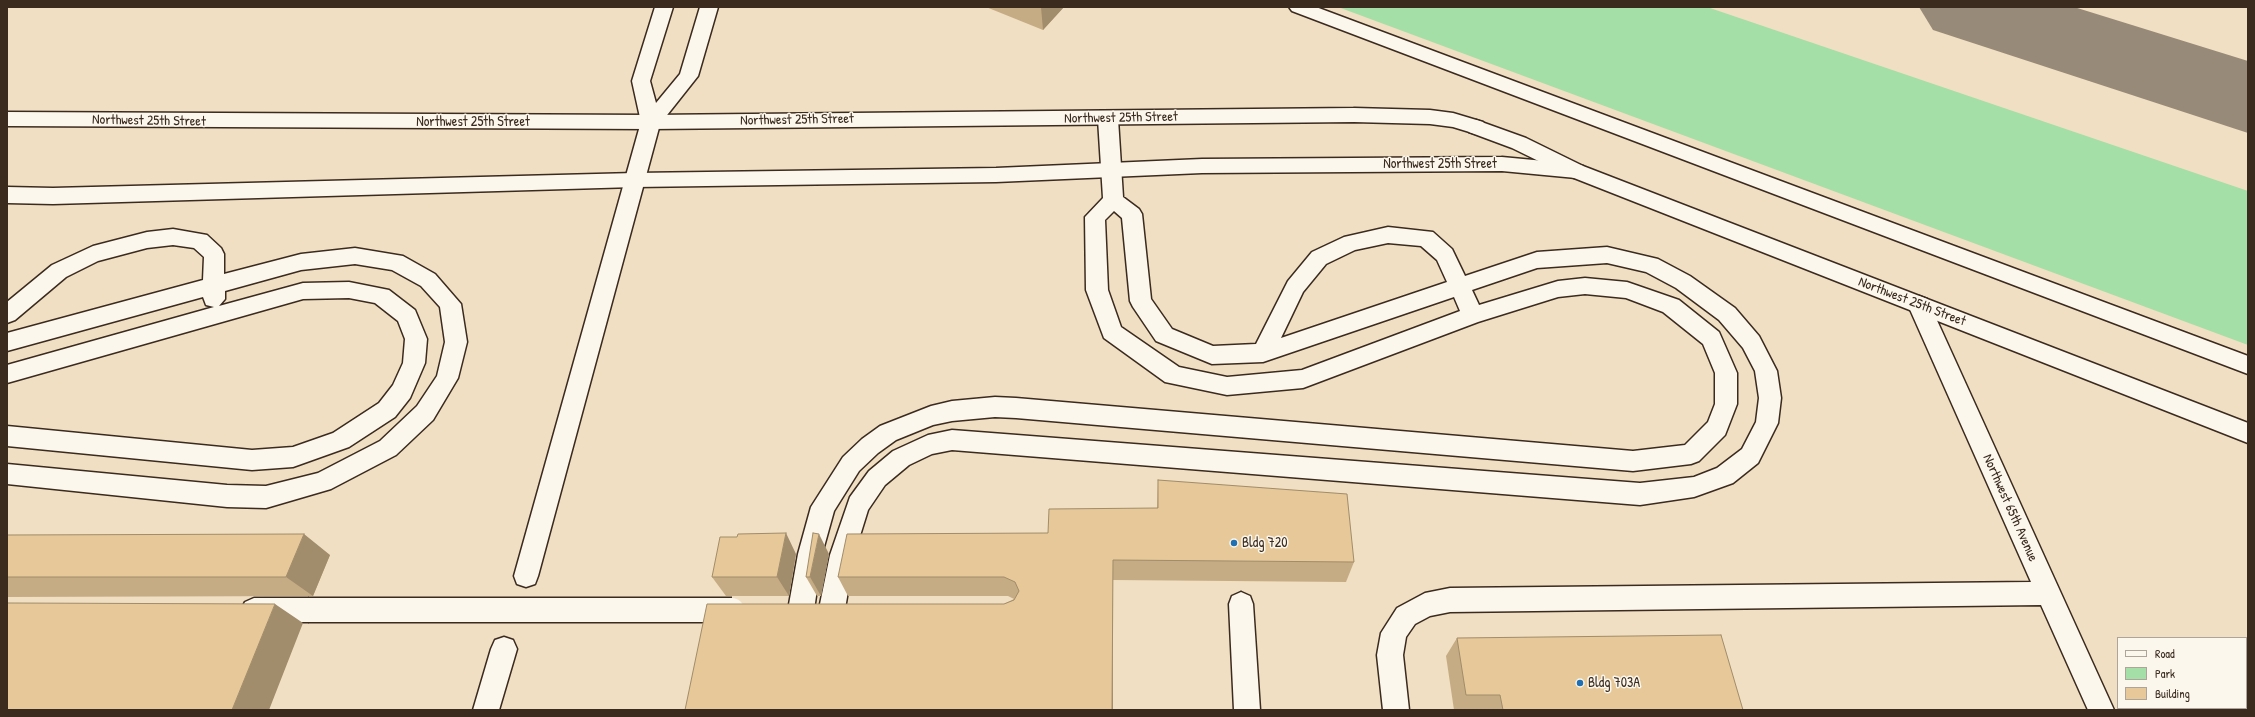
<!DOCTYPE html>
<html>
<head>
<meta charset="utf-8">
<style>
	body { margin:0 }
	#map { position:relative; width:2255px; height:717px; overflow:hidden; background:#f5e9d3; font-family:"Patrick Hand",sans-serif }
	canvas { display:block }
	.frame { position:absolute; inset:0; border:8px solid #3b2a1e; pointer-events:none }
	.legend { position:absolute; left:2117px; top:637px; width:130px; height:72px; box-sizing:border-box; background:#fbf7ec; border:1px solid #aea59a; margin:0; padding:5px 7px; list-style:none; font-size:12px; color:#3b2a1e }
	.legend li { display:flex; align-items:center; gap:8px; height:20px }
	.legend b { width:20px; border:1px solid #aea59a }
</style>
</head>
<body>
<div id="map">
<canvas width="2255" height="717"></canvas>
<div class="frame"></div>
<ul class="legend">
<li><b style="height:5px;background:#fbf7ec"></b>Road</li>
<li><b style="height:11px;background:#a3dfa6"></b>Park</li>
<li><b style="height:11px;background:#e6c899"></b>Building</li>
</ul>
</div>
<script>
const g = document.querySelector('canvas').getContext('2d');
g.lineJoin = 'round';
function fill(path, color) { g.fillStyle = color; g.fill(path, 'evenodd'); }
const toPath = rows => new Path2D(rows.map(r => 'M' + r).join(''));
function stroke(path, color, width, dash) { g.strokeStyle = color; g.lineWidth = width; g.lineCap = dash ? 'butt' : 'round'; g.setLineDash(dash || []); g.stroke(path); }
function drawText(font, color, halo, rows, align = 'center') {
  g.font = font + ' "Patrick Hand",sans-serif'; g.lineWidth = 3; g.setLineDash([]); g.textBaseline = 'middle'; g.strokeStyle = halo; g.fillStyle = color; for (const [text, x, y, turn = 0] of rows) {
    g.save(); g.translate(x, y); g.rotate((+turn || 0) * Math.PI / 180); g.textAlign = isNaN(turn) ? turn : align; if (halo) g.strokeText(text, 0, 0); g.fillText(text, 0, 0); g.restore();
  }
}
fill(toPath([
	[7,7,2248,7,2248,710,7,710],
	[2118,638,2246,638,2246,708,2118,708]
]), '#f0dfc2');
fill(toPath([
	[1338,7,1707,7,2248,191,2248,345]
]), '#a3dfa6');
fill(toPath([
	[1919,7,2074,7,2248,61,2248,133,1933,30,1919,7]
]), '#988a78');
const service = toPath([
	[655,7,673,7,650,81,656,103,680,74,700,7,718,7,698,76,660,124,538,576,535,584,526,587,517,584,514,576,641,122,632,81,655,7],
	[1289,7,1316,7,2248,356,2248,374,1292,11,1289,7],
	[1108,112,1115,114,1118,119,1123,197,1139,209,1142,214,1151,299,1172,329,1213,346,1256,344,1288,281,1312,252,1344,237,1388,227,1433,232,1452,249,1465,276,1537,252,1607,247,1658,259,1690,276,1735,308,1759,336,1777,371,1781,398,1778,423,1758,463,1733,483,1694,497,1640,505,952,450,932,454,909,465,885,485,868,510,854,555,845,609,841,617,832,621,823,617,819,609,830,555,850,497,869,471,893,451,928,435,952,430,1640,483,1694,477,1717,468,1742,449,1756,422,1759,398,1755,371,1743,348,1719,320,1676,288,1646,272,1607,263,1537,268,1472,290,1479,305,1558,281,1585,278,1627,282,1679,300,1719,332,1737,373,1737,404,1725,435,1699,461,1691,464,1633,471,1016,418,995,417,952,421,933,425,896,440,878,453,859,471,834,511,822,554,814,610,810,618,801,622,792,618,788,610,798,554,811,507,843,457,862,439,880,426,931,406,952,401,995,397,1016,398,1633,451,1685,445,1708,422,1715,404,1715,373,1703,344,1663,312,1626,298,1585,294,1558,297,1478,322,1303,388,1227,395,1165,382,1104,338,1086,290,1085,217,1103,198,1098,119,1101,114,1108,112],
	[1114,211,1122,218,1130,301,1133,307,1156,341,1212,364,1263,362,1454,297,1460,311,1302,370,1227,377,1179,367,1121,327,1108,290,1105,220,1114,211],
	[1388,243,1421,246,1437,260,1447,282,1281,338,1303,292,1326,264,1355,250,1388,243],
	[173,229,207,235,221,248,224,254,224,274,301,254,355,248,403,256,435,274,461,304,467,342,458,378,433,420,396,455,331,489,266,508,227,507,7,484,7,464,227,485,266,486,318,473,380,441,417,406,437,376,445,342,440,307,421,286,392,270,355,264,301,270,225,291,225,299,219,306,303,283,349,282,389,290,415,310,427,339,425,363,410,398,395,417,349,447,293,467,252,470,7,446,7,426,252,450,293,447,333,433,379,403,393,385,403,363,405,339,398,321,375,303,349,298,303,299,7,383,7,365,214,307,206,305,203,297,7,351,7,333,203,280,204,257,194,248,173,245,147,248,98,261,66,277,15,320,7,323,7,302,52,265,93,246,147,232,173,229],
	[1919,296,1927,299,1930,305,2114,710,2088,710,2041,605,1450,612,1430,616,1415,624,1406,637,1403,655,1409,710,1383,710,1377,655,1381,633,1397,608,1425,593,1450,588,2031,582,1908,305,1911,299,1919,296],
	[1241,592,1250,596,1253,604,1260,710,1234,710,1229,604,1232,596,1241,592],
	[254,598,308,598,317,602,321,610,317,618,308,622,254,622,245,618,241,610,245,602,254,598],
	[504,637,513,640,517,649,499,710,473,710,491,649,495,640,504,637]
]);
const minor = toPath([
	[1476,120,1526,138,1583,166,2248,423,2248,443,1569,176,1512,148,1469,132,1466,127,1469,122,1476,120]
]);
const tertiary = toPath([
	[1354,108,1430,110,1453,113,1483,122,1486,127,1483,132,1476,134,1453,127,1430,124,1354,122,651,129,7,126,7,112,651,115,1354,108],
	[1502,157,1576,164,1583,166,1586,171,1583,176,1576,178,1502,171,1202,173,996,182,635,187,53,204,7,203,7,187,53,188,635,173,996,168,1202,159,1502,157]
]);
stroke(service, '#3b2a1e', 3);
stroke(minor, '#3b2a1e', 3);
stroke(tertiary, '#3b2a1e', 3);
fill(service, '#fbf7ec');
fill(minor, '#fbf7ec');
fill(tertiary, '#fbf7ec');
const serviceBridge = toPath([
	[308,610,732,610]
]);
stroke(serviceBridge, '#3b2a1e', 27, []);
stroke(serviceBridge, '#fbf7ec', 24);
fill(toPath([
	[986,7,1064,7,1043,30],
	[1158,480,1354,562,1346,582,1113,580,1113,710,685,710,1004,604,1014,599,1008,596,848,596,838,577,1048,533,1157,508],
	[7,535,330,555,313,596,7,597],
	[796,554,789,596,726,596,712,577],
	[829,554,821,596,817,596,806,577],
	[1457,638,1743,710,1454,710,1446,656]
]), '#c6ac84');
fill(toPath([
	[1041,7,1064,7,1043,30],
	[786,533,796,554,789,596,777,577],
	[304,534,330,555,313,596,286,577],
	[819,534,829,554,821,596,810,577],
	[1113,560,1113,710,1112,710],
	[275,604,303,623,269,710,232,710]
]), '#a18c6b');
const building = toPath([
	[1158,480,1347,494,1354,562,1113,560,1112,710,685,710,707,604,1004,604,1014,600,1019,591,1015,582,1004,577,838,577,847,534,1048,533,1049,509,1158,508,1158,480],
	[786,533,777,577,712,577,720,537,737,537,738,534,786,533],
	[813,533,819,534,810,577,806,577,813,533],
	[304,534,286,577,7,577,7,535,304,534],
	[7,603,275,604,232,710,7,710,7,603],
	[1721,635,1743,710,1503,710,1500,695,1466,695,1457,638,1721,635]
]);
fill(building, '#e6c899');
stroke(building, '#a18c6b', 1);
for (const [x, y, r, color] of [
	[1234,543,4,"#1f6fb2"],
	[1580,683,4,"#1f6fb2"]
]) { const dot = new Path2D(); dot.arc(x, y, r, 0, 2 * Math.PI); g.fillStyle = color; g.fill(dot); stroke(dot, '#fbf7ec', 1.5); }
drawText('14px', '#3b2a1e', '#fbf7ec', [
	["Northwest 25th Street",1121,118,-1],
	["Northwest 25th Street",797,120,-1],
	["Northwest 25th Street",149,121,1],
	["Northwest 25th Street",473,122],
	["Northwest 25th Street",1440,164],
	["Northwest 25th Street",1912,302,21],
	["Northwest 65th Avenue",2010,508,66]
]);
drawText('14px', '#3b2a1e', '#fbf7ec', [
	["Bldg 720",1242,543],
	["Bldg 703A",1588,683]
], 'left');
</script>
</body>
</html>
